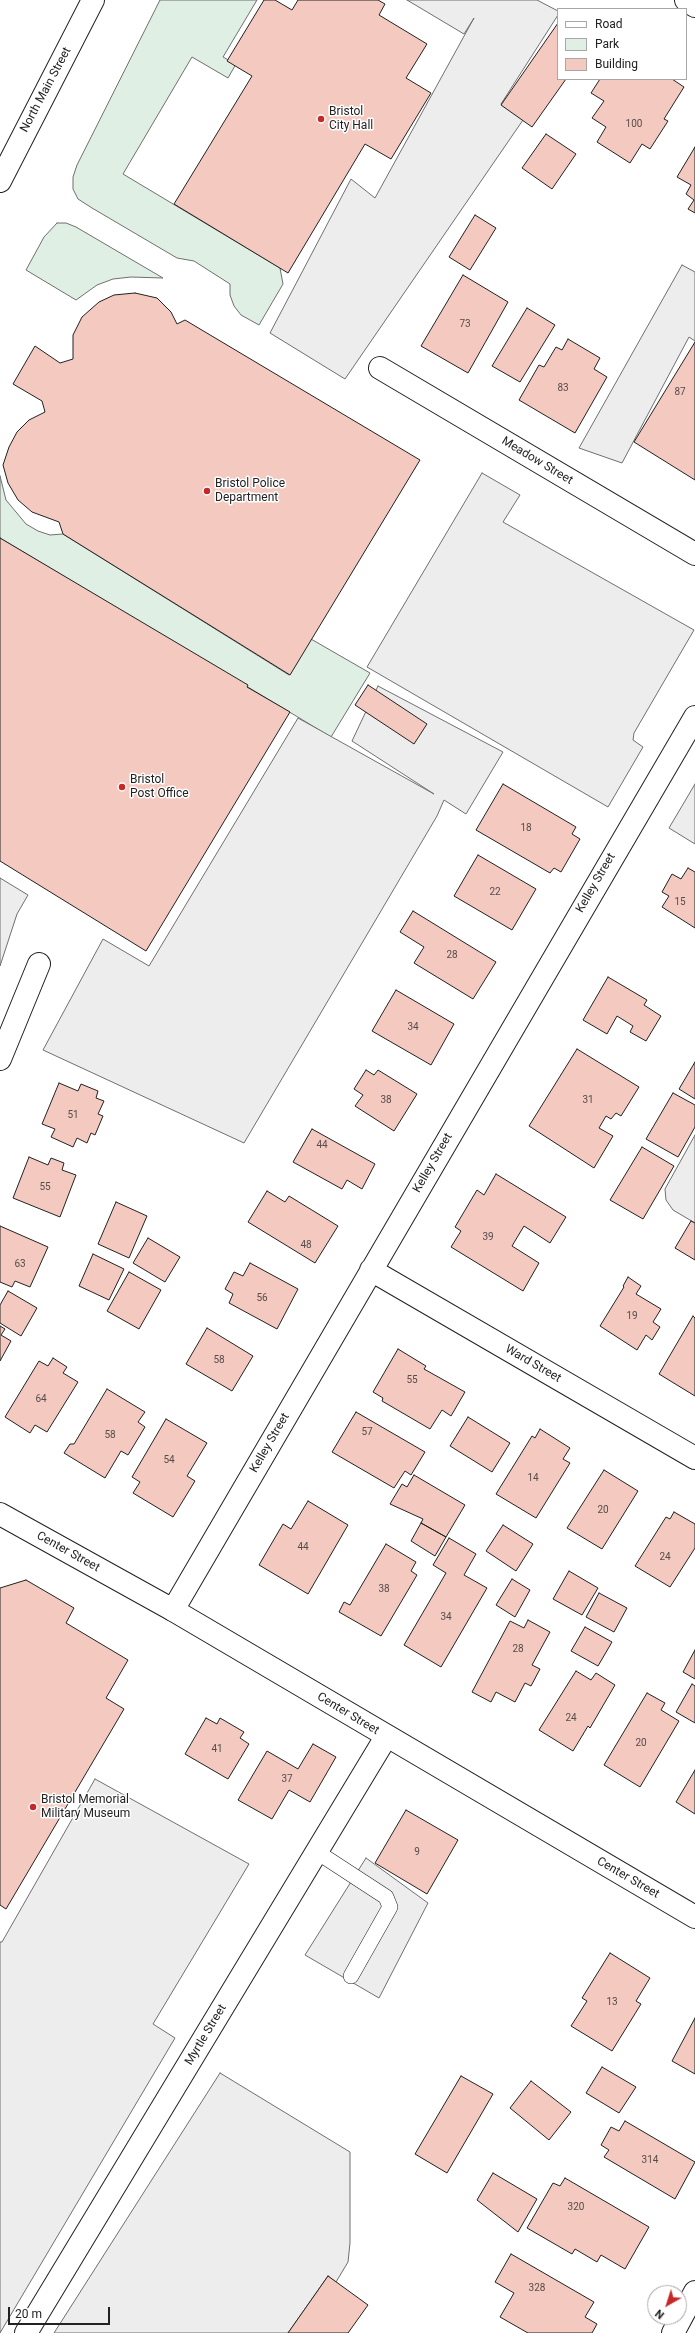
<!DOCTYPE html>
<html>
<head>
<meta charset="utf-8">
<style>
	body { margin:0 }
	#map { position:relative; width:695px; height:2333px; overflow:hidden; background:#fff; font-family:Roboto,sans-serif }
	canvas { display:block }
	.legend { position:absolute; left:557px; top:8px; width:130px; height:72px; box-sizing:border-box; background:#fff; border:1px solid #a7a7a7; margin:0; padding:5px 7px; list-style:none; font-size:12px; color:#222 }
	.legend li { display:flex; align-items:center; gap:8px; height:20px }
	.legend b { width:20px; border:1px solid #a7a7a7 }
	.north { position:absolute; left:647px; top:2285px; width:40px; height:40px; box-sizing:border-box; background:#fff; border:1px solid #a7a7a7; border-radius:50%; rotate:219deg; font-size:11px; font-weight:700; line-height:16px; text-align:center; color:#222 }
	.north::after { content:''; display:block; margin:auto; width:14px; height:18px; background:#c62828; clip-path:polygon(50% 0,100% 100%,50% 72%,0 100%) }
	.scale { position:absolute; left:8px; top:2307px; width:102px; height:18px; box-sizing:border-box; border:2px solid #222; border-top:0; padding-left:5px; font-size:12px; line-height:14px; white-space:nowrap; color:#222; -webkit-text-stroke:3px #fff; paint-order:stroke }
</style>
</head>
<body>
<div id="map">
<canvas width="695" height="2333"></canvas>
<ul class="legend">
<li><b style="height:5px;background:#fff"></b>Road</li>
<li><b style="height:11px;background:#e0efe3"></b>Park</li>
<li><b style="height:11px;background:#f3c9c0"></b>Building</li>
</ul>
<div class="north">N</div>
<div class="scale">20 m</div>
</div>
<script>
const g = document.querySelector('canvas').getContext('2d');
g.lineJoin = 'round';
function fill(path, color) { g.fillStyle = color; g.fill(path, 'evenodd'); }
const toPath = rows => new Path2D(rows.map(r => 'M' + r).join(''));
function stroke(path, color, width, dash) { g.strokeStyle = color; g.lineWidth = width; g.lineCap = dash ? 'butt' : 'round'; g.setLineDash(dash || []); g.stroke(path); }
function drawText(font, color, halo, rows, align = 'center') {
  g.font = font + ' Roboto,sans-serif'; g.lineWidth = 3; g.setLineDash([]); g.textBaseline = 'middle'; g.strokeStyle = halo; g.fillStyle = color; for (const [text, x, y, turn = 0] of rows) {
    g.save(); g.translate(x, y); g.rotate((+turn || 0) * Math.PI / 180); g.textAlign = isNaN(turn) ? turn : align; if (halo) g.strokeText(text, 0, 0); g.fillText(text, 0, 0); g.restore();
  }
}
const green = toPath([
	[160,0,257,0,223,57,236,64,228,78,192,57,123,174,280,268,283,284,259,325,241,315,234,306,230,295,230,284,194,261,177,258,92,208,78,199,73,189,73,177,77,165,160,0],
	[57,223,66,223,76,227,163,278,131,277,113,279,97,285,76,300,26,270,44,237,57,223],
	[0,476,6,500,26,524,38,531,50,535,63,534,289,675,311,639,370,673,331,737,0,538,0,476]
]);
fill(green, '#e0efe3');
stroke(green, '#6f6f6f', 1);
const parking = toPath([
	[407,0,537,0,558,11,558,15,501,104,523,120,345,379,270,333,351,179,375,198,474,18,464,34,407,0],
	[682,265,695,272,695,341,689,337,622,463,579,448,682,265],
	[482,473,520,495,503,522,694,630,634,733,633,740,643,747,608,807,367,667,482,473],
	[378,686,503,752,466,814,444,800,437,816,244,1143,43,1050,103,939,149,966,298,718,434,794,352,741,378,686],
	[695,784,695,844,669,828,695,784],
	[0,878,28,895,17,914,0,966,0,878],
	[695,1135,695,1223,673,1210,666,1200,665,1189,695,1135],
	[95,1779,249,1864,153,2024,175,2038,0,2333,0,1942,2,1942,95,1779],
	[366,1858,428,1903,379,1998,305,1955,366,1858],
	[220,2073,350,2152,350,2243,348,2262,336,2282,328,2276,288,2333,54,2333,220,2073]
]);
fill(parking, '#ededed');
stroke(parking, '#6f6f6f', 1);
const building = toPath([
	[264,0,275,0,292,10,298,0,378,0,385,4,379,15,427,44,406,78,431,93,391,159,365,144,288,273,174,204,252,76,227,61,264,0],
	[558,23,558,79,566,79,532,127,501,105,558,23],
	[600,79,672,79,684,87,664,119,668,121,650,149,642,144,630,163,597,142,606,127,592,118,604,101,591,93,600,79],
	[546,134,576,154,552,189,522,168,546,134],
	[695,147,695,213,688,209,694,200,686,194,691,185,677,177,695,147],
	[475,215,496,228,470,270,449,257,475,215],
	[463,275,508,302,468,373,421,346,463,275],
	[135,293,157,298,171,312,177,324,185,320,420,460,290,675,63,534,59,522,32,512,18,500,8,483,3,465,9,447,17,432,29,420,45,412,42,401,13,384,35,346,60,363,73,359,73,335,82,317,99,302,114,295,135,293],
	[527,308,555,325,520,382,492,366,527,308],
	[568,339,600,358,594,369,607,377,575,433,519,400,539,365,544,367,556,347,562,350,568,339],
	[695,342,695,480,634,442,695,342],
	[0,538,248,685,247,687,290,712,146,951,0,861,0,538],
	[368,685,427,724,414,744,355,705,368,685],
	[503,784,576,827,572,834,580,839,561,872,554,868,550,873,476,830,503,784],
	[478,855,536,889,512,930,454,896,478,855],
	[688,868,695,872,695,928,662,907,669,896,662,892,672,874,681,879,688,868],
	[413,911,496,962,473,999,414,963,424,947,400,932,413,911],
	[608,977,647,1000,644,1005,661,1016,646,1041,630,1032,633,1026,617,1016,607,1034,583,1020,608,977],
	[396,990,454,1024,431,1065,372,1031,396,990],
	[577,1049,639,1087,621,1116,616,1113,611,1119,606,1116,599,1128,613,1136,594,1168,529,1126,577,1049],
	[695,1062,695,1099,679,1089,695,1062],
	[366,1070,374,1075,378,1070,417,1094,394,1131,355,1106,363,1095,354,1089,366,1070],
	[59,1083,78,1091,81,1084,98,1091,96,1098,104,1101,98,1114,103,1116,95,1135,91,1133,87,1143,77,1138,73,1147,51,1137,55,1129,42,1124,59,1083],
	[673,1093,695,1105,695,1127,678,1157,646,1139,673,1093],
	[312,1129,375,1164,362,1189,347,1180,342,1189,293,1162,312,1129],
	[642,1147,674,1166,643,1219,610,1200,642,1147],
	[29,1157,48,1165,51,1158,64,1163,62,1170,76,1175,60,1217,13,1198,29,1157],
	[496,1174,566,1217,550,1243,524,1226,512,1246,539,1263,523,1291,451,1247,461,1231,455,1227,477,1190,484,1195,496,1174],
	[267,1191,285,1202,289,1196,338,1226,315,1263,248,1222,267,1191],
	[116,1202,147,1216,129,1258,98,1244,116,1202],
	[691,1221,695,1223,695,1260,675,1248,691,1221],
	[0,1226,48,1247,30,1287,15,1281,12,1287,0,1282,0,1226],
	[148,1238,180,1257,165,1282,133,1263,148,1238],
	[93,1254,124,1269,109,1300,79,1286,93,1254],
	[250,1263,298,1289,277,1329,229,1303,233,1294,225,1289,234,1272,243,1276,250,1263],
	[129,1272,161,1290,139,1329,107,1311,129,1272],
	[628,1277,641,1286,636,1294,661,1309,653,1322,660,1327,652,1340,646,1335,637,1350,600,1326,624,1287,623,1286,628,1277],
	[8,1291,37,1308,21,1336,0,1323,0,1305,8,1291],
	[693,1316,695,1318,695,1396,659,1374,693,1316],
	[0,1326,5,1329,1,1335,11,1341,0,1361,0,1326],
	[207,1328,253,1356,232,1391,186,1364,207,1328],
	[398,1349,426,1366,424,1369,465,1392,451,1416,442,1410,430,1429,382,1401,383,1398,373,1392,398,1349],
	[53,1358,67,1367,63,1373,78,1382,47,1432,35,1425,30,1433,5,1417,39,1361,48,1366,53,1358],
	[107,1389,145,1412,138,1422,145,1427,128,1455,121,1451,105,1478,64,1453,70,1444,74,1444,107,1389],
	[356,1412,425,1452,411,1475,405,1471,394,1488,332,1452,356,1412],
	[468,1417,510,1443,492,1472,450,1446,468,1417],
	[166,1419,207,1443,187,1476,195,1481,173,1517,133,1493,140,1482,132,1477,166,1419],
	[540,1429,570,1448,563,1459,570,1463,536,1518,496,1494,532,1436,535,1438,540,1429],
	[604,1470,638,1491,602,1549,567,1528,604,1470],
	[414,1475,465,1505,446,1537,421,1523,423,1519,390,1504,402,1484,407,1487,414,1475],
	[308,1501,348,1525,308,1594,259,1565,283,1524,291,1529,308,1501],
	[674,1512,695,1524,695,1548,670,1587,635,1566,666,1517,670,1519,674,1512],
	[421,1523,446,1537,435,1556,411,1541,421,1523],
	[503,1525,533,1544,516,1571,486,1551,503,1525],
	[449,1538,476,1554,464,1575,487,1588,441,1667,404,1645,446,1573,433,1565,449,1538],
	[386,1544,416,1562,411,1571,417,1575,381,1636,339,1612,344,1602,350,1605,386,1544],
	[569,1571,598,1588,582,1615,553,1599,569,1571],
	[512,1579,530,1590,515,1617,496,1605,512,1579],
	[26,1580,74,1608,66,1623,128,1660,106,1698,124,1709,6,1909,0,1905,0,1588,26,1580],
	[599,1593,627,1608,614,1632,586,1617,599,1593],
	[528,1620,550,1632,532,1665,540,1669,531,1686,525,1683,515,1702,496,1692,491,1702,472,1692,510,1621,524,1628,528,1620],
	[585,1627,612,1642,598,1666,571,1651,585,1627],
	[695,1650,695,1679,683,1672,695,1650],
	[576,1671,591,1680,596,1673,615,1685,590,1728,588,1726,573,1751,539,1730,576,1671],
	[692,1684,695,1686,695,1723,676,1712,692,1684],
	[647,1693,665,1703,661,1710,679,1721,640,1787,604,1765,647,1693],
	[206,1718,217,1724,220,1718,244,1732,240,1738,249,1744,228,1779,185,1754,206,1718],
	[313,1744,336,1757,310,1802,289,1790,272,1819,238,1800,267,1751,298,1769,313,1744],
	[695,1770,695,1814,676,1802,695,1770],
	[406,1810,458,1840,427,1894,375,1863,406,1810],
	[610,1953,650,1978,636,2001,641,2004,612,2051,571,2026,587,2001,582,1998,610,1953],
	[695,2018,695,2074,672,2061,695,2018],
	[602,2067,636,2087,619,2113,586,2093,602,2067],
	[461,2076,493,2094,447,2173,415,2154,461,2076],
	[531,2081,571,2112,549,2140,510,2108,531,2081],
	[625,2121,695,2162,675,2199,604,2157,609,2150,601,2145,611,2127,619,2131,625,2121],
	[493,2173,537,2199,518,2232,477,2200,493,2173],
	[565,2178,649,2227,625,2269,601,2255,597,2262,575,2249,572,2254,527,2228,553,2183,560,2186,565,2178],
	[511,2254,594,2302,585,2317,597,2324,592,2333,528,2333,500,2317,514,2293,495,2282,511,2254],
	[328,2276,368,2305,348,2333,288,2333,328,2276]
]);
fill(building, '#f3c9c0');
stroke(building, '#222', 1);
const service = toPath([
	[317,1852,386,1897,390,1907,351,1976]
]);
const minor = toPath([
	[686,0,695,6],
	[380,368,695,554],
	[0,1059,39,964],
	[371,1270,695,1458],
	[173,1610,695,717],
	[26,2333,386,1737]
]);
const tertiary = toPath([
	[0,181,93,0],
	[0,1514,173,1610,695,1917]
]);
const primary = toPath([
	[673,2333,695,2292]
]);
stroke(service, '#222', 16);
stroke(minor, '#222', 24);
stroke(tertiary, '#222', 24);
stroke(primary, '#222', 24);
stroke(service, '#fff', 15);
stroke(minor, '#fff', 22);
stroke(tertiary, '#fff', 22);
stroke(primary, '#fff', 22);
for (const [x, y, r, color] of [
	[321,119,4,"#c62828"],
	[207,491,4,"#c62828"],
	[122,787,4,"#c62828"],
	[33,1807,4,"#c62828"]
]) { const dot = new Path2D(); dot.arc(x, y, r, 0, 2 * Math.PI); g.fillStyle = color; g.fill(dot); stroke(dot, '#fff', 1.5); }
drawText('10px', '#564c4a', null, [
	["100",634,124],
	["73",465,324],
	["83",563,388],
	["87",680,392],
	["18",526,828],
	["22",495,892],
	["15",680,902],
	["28",452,955],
	["34",413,1027],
	["38",386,1100],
	["31",588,1100],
	["51",73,1115],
	["44",322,1145],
	["55",45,1187],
	["39",488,1237],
	["48",306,1245],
	["63",20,1264],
	["56",262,1298],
	["19",632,1316],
	["58",219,1360],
	["55",412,1380],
	["64",41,1399],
	["57",367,1432],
	["58",110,1435],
	["54",169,1460],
	["14",533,1478],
	["20",603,1510],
	["44",303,1547],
	["24",665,1557],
	["38",384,1589],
	["34",446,1617],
	["28",518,1649],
	["24",571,1718],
	["20",641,1743],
	["41",217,1749],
	["37",287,1779],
	["9",417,1852],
	["13",612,2002],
	["314",650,2160],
	["320",576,2207],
	["328",537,2288]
]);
drawText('12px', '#222', '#fff', [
	["North Main Street",46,90,-62],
	["Meadow Street",537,461,31],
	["Kelley Street",596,883,-60],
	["Kelley Street",433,1163,-60],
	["Ward Street",533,1364,30],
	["Kelley Street",270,1443,-60],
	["Center Street",68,1552,29],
	["Center Street",348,1714,31],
	["Center Street",628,1878,30],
	["Myrtle Street",206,2035,-59]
]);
drawText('12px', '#222', '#fff', [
	["Bristol",329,112],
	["City Hall",329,126],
	["Bristol Police",215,484],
	["Department",215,498],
	["Bristol",130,780],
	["Post Office",130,794],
	["Bristol Memorial",41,1800],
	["Military Museum",41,1814]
], 'left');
</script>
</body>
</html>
